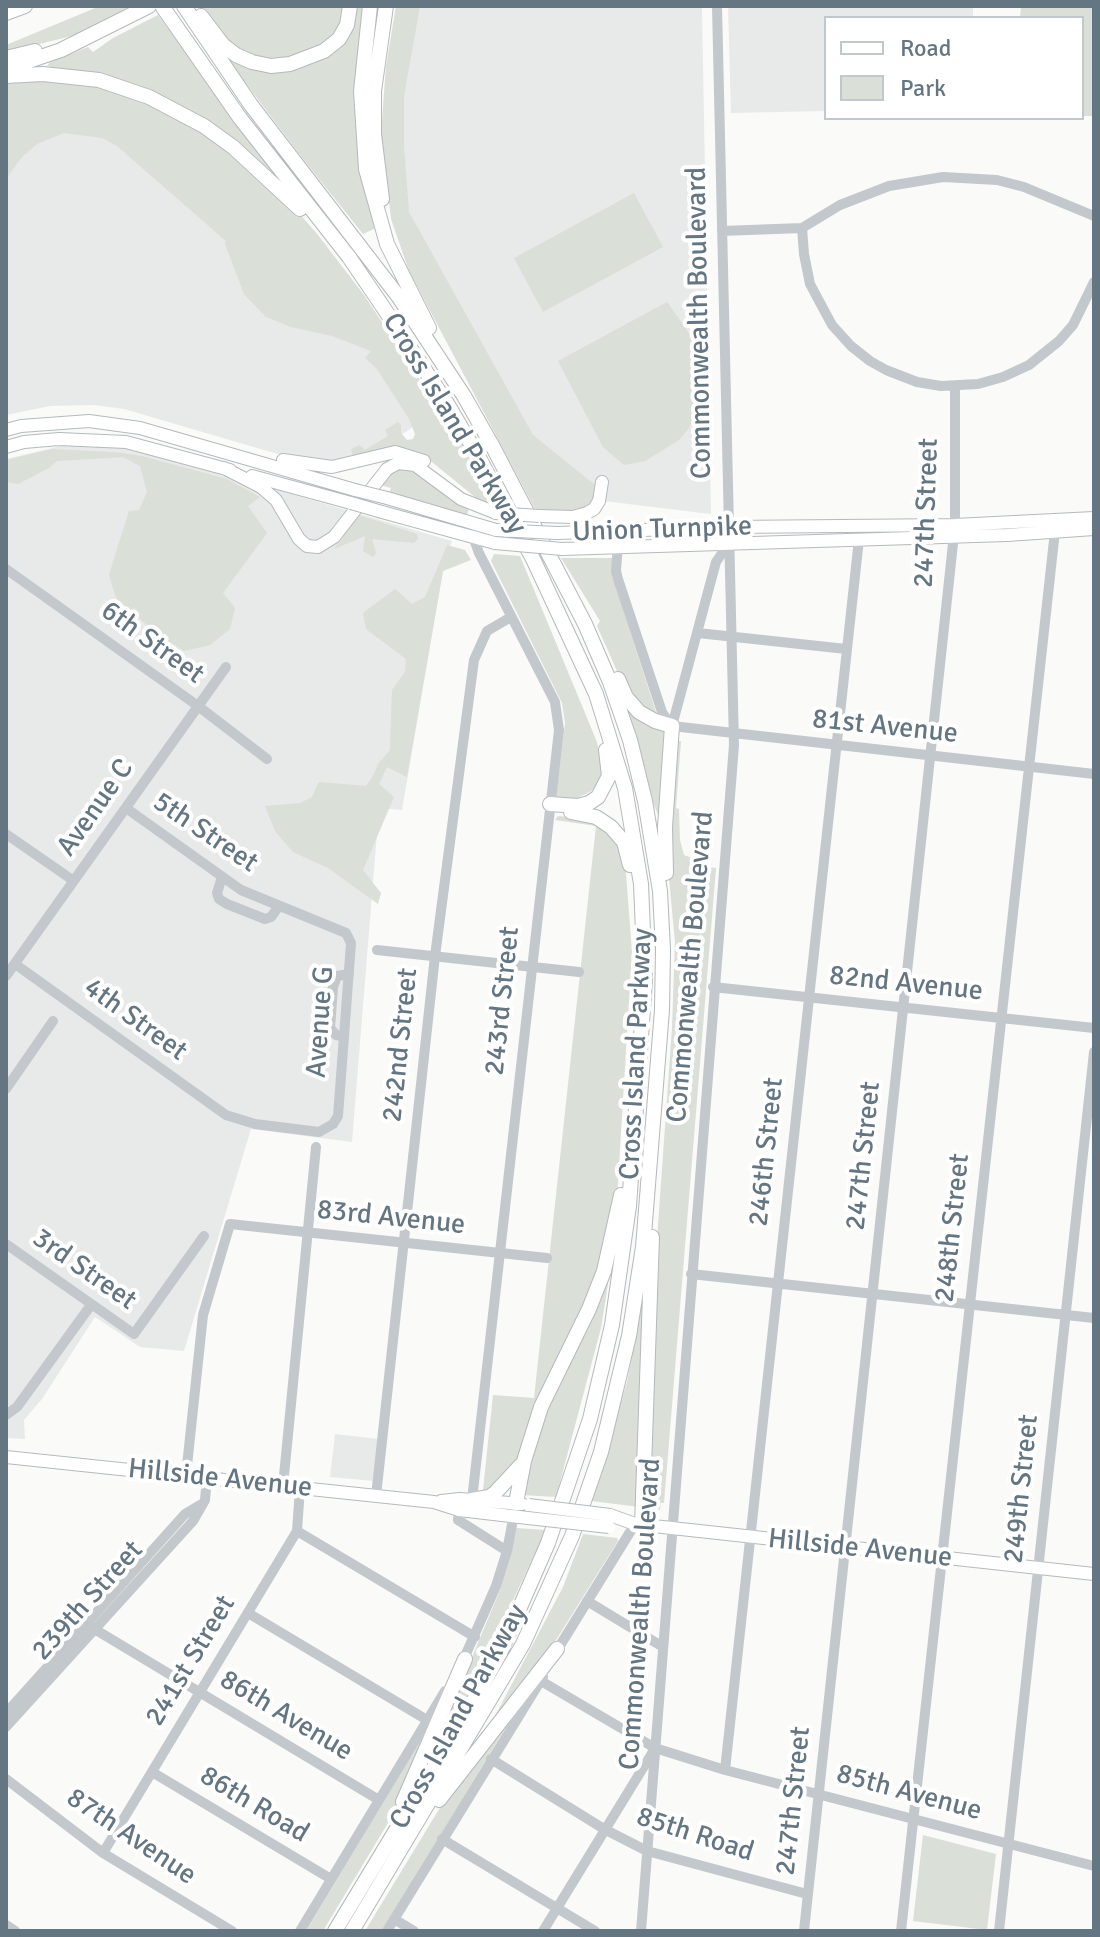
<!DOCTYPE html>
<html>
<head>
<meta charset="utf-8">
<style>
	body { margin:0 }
	#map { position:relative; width:1100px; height:1937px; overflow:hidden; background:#fafaf8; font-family:Signika,sans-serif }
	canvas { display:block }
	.frame { position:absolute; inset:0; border:8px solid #657683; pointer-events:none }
	.legend { position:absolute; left:824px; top:16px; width:260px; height:104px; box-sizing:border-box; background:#fff; border:2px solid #c1c8cd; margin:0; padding:10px 14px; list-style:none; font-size:24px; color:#657683 }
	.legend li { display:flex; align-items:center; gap:16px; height:40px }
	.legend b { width:40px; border:2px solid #c1c8cd }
</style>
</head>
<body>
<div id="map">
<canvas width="1100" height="1937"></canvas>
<div class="frame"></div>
<ul class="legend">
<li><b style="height:10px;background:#fff"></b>Road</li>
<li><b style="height:22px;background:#dadfd7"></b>Park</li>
</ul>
</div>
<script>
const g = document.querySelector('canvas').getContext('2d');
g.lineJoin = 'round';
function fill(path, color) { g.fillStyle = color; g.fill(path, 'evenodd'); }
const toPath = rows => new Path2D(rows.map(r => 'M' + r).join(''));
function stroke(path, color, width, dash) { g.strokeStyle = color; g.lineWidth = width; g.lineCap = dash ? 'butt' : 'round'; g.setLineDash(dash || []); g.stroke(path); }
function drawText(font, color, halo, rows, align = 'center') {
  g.font = font + ' Signika,sans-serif'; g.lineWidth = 8; g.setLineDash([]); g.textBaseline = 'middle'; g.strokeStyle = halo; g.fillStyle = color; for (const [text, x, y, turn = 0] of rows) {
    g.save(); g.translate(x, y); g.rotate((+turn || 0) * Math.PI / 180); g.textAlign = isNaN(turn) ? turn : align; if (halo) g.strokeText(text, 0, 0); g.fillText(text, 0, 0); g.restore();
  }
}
fill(toPath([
	[415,6,702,6,711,514,562,496,417,238,390,147],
	[728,6,973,6,973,18,826,18,826,111,731,113],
	[6,112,92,112,329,272,419,423,380,449,339,462,298,460,124,409,94,405,50,406,6,415],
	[65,445,134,448,452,541,443,571,402,810,379,808,352,1142,251,1129,184,1351,140,1347,95,1317,42,1399,24,1420,25,1439,6,1438,6,459],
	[335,1434,379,1439,374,1481,330,1477]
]), '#e8e9e9');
fill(toPath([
	[100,6,133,6,107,23,68,37,6,52,6,45],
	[198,6,345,6,343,22,328,41,303,56,271,61,241,53,221,36],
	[356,6,365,6,376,228,363,234,303,159,219,48,292,69,315,63,338,47],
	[396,6,420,6,404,96,404,146,409,212,533,435,595,485,596,492,592,502,585,507,567,511,536,511,409,271,391,219,381,134,386,66],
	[1021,6,1094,6,1094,116,1082,116,1082,18,1020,18],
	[158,15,283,184,282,186,237,141,188,109,154,92,47,66,50,62,88,47,93,52,113,38],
	[51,79,108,86,159,105,225,144,277,188,318,235,364,295,462,443,498,509,486,506,422,454,405,449,385,449,353,457,351,450,353,448,360,445,365,450,388,436,385,430,398,422,401,425,401,433,407,440,413,439,415,434,409,419,377,369,365,358,371,351,332,336,291,327,266,317,244,294,225,244,226,241,117,146,102,138,64,133,37,144,21,158,6,179,6,82],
	[634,193,663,247,543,312,514,258],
	[667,302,696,343,704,378,702,397,689,428,679,440,645,461,624,465,603,447,558,361],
	[52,449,115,452,142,456,227,479,260,497,248,506,267,533,223,593,235,608,230,629,210,645,184,651,156,633,116,598,109,575,116,552,129,511,139,510,147,492,140,466,123,457,57,461,49,468,18,484,6,482,6,460],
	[405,468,416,470,469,508,467,515,389,493,391,488,381,485,395,470],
	[359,515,417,534,418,539,414,543,372,539,376,553,373,557,363,551,365,536,334,549],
	[447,545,465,550,471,560,443,571,407,777,387,767,379,784,394,797,363,870,381,893,378,904,328,868,293,852,275,831,265,806,300,803,312,797,319,782,366,786,373,776,378,764,390,750,392,690,405,672,406,659,366,629,363,613,395,589,412,604,425,597],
	[494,554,520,556,597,742,602,764,601,780,593,790,574,800,562,803,556,797,565,723,562,703,491,561],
	[561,558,613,558,612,575,657,715,651,716,621,680,597,626,600,621],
	[633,711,668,731,659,817,651,798,628,715],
	[679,741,681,741,676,808,679,809,680,840,684,855,708,864,708,867,716,868,664,1503,661,1503,660,1510,648,1508,656,1253,672,1028,675,942,668,868,674,743,678,743],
	[558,816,587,819,614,834,625,861,632,952,617,1198,599,1271,518,1462,493,1491,483,1490,493,1395,534,1398,596,826,555,820],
	[610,1272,601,1328,556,1497,522,1495,539,1429,557,1384],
	[645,1298,639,1507,592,1501,627,1382,643,1299],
	[516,1528,546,1530,491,1647,450,1729,427,1765,500,1590],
	[583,1534,617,1538,618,1541,531,1680,476,1752,563,1587],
	[433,1720,436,1723,397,1808,323,1931,306,1931],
	[506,1723,508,1724,382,1931,365,1931,441,1806],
	[923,1835,996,1854,987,1930,913,1921]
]), '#dadfd7');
const major = toPath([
	[6,430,21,426,89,421,140,428,355,490],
	[6,447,24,442,59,439,126,442,230,470],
	[283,460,332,467,395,452,424,461],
	[224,468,261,487,276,500,299,539,307,546,318,547,334,537,387,469,398,463,415,465,461,499,496,513],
	[252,476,351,503],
	[387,498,496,530],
	[382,512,495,543],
	[539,516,573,517,587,513,594,509,599,501,602,482],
	[557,533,728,527,955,525,1094,518],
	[562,549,1007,535,1094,529],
	[6,1457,434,1502,459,1510,528,1518],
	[441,1501,460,1499,522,1504],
	[610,1515,635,1524,1094,1574]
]);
const highway = toPath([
	[162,6,240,118,349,257,381,304,448,405,478,456,534,561,596,694,625,788,641,884,645,980,629,1206,612,1325,590,1419,548,1543,500,1653,465,1716,335,1931],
	[184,6,251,105,398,296,464,396,493,447,585,624,610,682,630,740,645,801,660,891,663,950,662,1010,643,1247,629,1336,601,1452,572,1536,523,1644,352,1931],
	[370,6,361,91,366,169,387,244,429,328],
	[6,13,25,6],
	[201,16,223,45,236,55,252,62,271,66,290,64,324,51,339,39,347,25,350,6],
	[6,58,35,51],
	[6,69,61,50,149,6],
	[6,76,43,74,99,80,149,97,204,126,233,147,300,209],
	[382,199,374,134,374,91,386,6],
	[618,679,626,697,639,712,655,721,672,726,665,827,666,873],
	[550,804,578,806,589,803,598,797,609,776,606,750],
	[571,812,596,817,611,827,624,842,630,865],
	[472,1500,489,1497,495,1493,521,1465],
	[516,1503,524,1461,541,1407,589,1309,604,1271,621,1195],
	[642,1525,652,1237],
	[439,1800,557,1649],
	[403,1802,465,1659]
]);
stroke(major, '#b5babe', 14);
stroke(highway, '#b4b9bd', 16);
stroke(toPath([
	[802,228,804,254,810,284,832,325,851,346,870,361,886,370,917,382,941,386,978,384,1003,377,1029,365,1059,341,1073,325,1094,282],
	[722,231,802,228,840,205,889,186,943,177,997,180,1024,187,1094,216],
	[619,531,616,571,618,579,662,712,671,725],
	[6,569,198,706,267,759],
	[698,633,846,649],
	[672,726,1094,774],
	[672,726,716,562,729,543],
	[6,834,74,881],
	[222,877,217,893,219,899,227,904,265,919,271,917,279,906],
	[377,950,579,972],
	[15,964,226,1115,255,1124,319,1132,333,1124,338,1116,351,943,346,933,241,890,126,808],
	[6,976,226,667],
	[713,987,1094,1028],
	[344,1037,336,1035,330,1028,333,987,337,976,349,974],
	[6,1089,53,1021],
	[6,1244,134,1334,204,1236],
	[691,1274,1094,1318],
	[6,1415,17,1407,91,1305],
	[186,1475,203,1315,230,1224,547,1258],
	[283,1486,316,1147],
	[376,1496,435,956,474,660,487,631,511,617],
	[472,1500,559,730,555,702,479,553,475,542,476,531],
	[459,1510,458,1520,507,1551],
	[297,1531,475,1637],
	[587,1601,663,1647],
	[248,1613,427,1720],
	[86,1624,379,1800],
	[556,1652,635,1524],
	[462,1663,496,1586,507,1551,515,1509],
	[541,1681,655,1748,725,1770,1094,1866],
	[6,1713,185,1514,200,1505],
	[6,1727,193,1521,205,1500,207,1478],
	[491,1759,604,1829,647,1851,807,1894],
	[725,1770,859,539],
	[152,1772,331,1879],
	[6,1779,103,1853,232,1931],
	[442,1839,595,1931],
	[103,1853,297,1531,300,1488],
	[394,1919,414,1931],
	[6,1925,15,1931],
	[300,1931,445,1691],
	[387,1931,543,1677],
	[543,1931,654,1750],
	[641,1931,734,745,717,6],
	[804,1931,955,525,955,386],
	[901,1931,1055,531],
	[999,1931,1094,1052]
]), '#c3c8cc', 10);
stroke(major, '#fff', 12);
stroke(highway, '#fff', 14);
const majorBridge = toPath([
	[355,490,387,498],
	[351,503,382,512],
	[496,513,539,516],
	[496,530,557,533],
	[495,543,562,549],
	[529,1505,610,1515],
	[528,1518,609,1527]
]);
stroke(majorBridge, '#b5babe', 14, []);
stroke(majorBridge, '#fff', 12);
drawText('28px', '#657683', '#fff', [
	["Commonwealth Boulevard",700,323,-91],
	["Cross Island Parkway",454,424,59],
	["247th Street",927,513,-88],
	["Union Turnpike",662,530,-2],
	["6th Street",152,643,36],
	["81st Avenue",885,727,6],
	["Avenue C",96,808,-55],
	["5th Street",205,833,34],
	["Commonwealth Boulevard",691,967,-85],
	["82nd Avenue",906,984,6],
	["243rd Street",503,1001,-84],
	["4th Street",135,1020,36],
	["Avenue G",321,1022,-86],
	["242nd Street",401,1045,-84],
	["Cross Island Parkway",637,1054,-87],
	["246th Street",767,1152,-84],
	["247th Street",864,1156,-84],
	["83rd Avenue",391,1218,6],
	["248th Street",953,1228,-84],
	["3rd Street",84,1270,35],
	["Hillside Avenue",220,1479,6],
	["249th Street",1022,1489,-84],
	["Hillside Avenue",860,1549,6],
	["239th Street",88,1601,-48],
	["Commonwealth Boulevard",641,1614,-86],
	["241st Street",191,1661,-59],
	["86th Avenue",286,1716,31],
	["Cross Island Parkway",459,1717,-61],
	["85th Avenue",909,1793,15],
	["247th Street",794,1801,-84],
	["86th Road",254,1805,31],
	["85th Road",695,1835,18],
	["87th Avenue",131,1837,34]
]);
</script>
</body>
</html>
